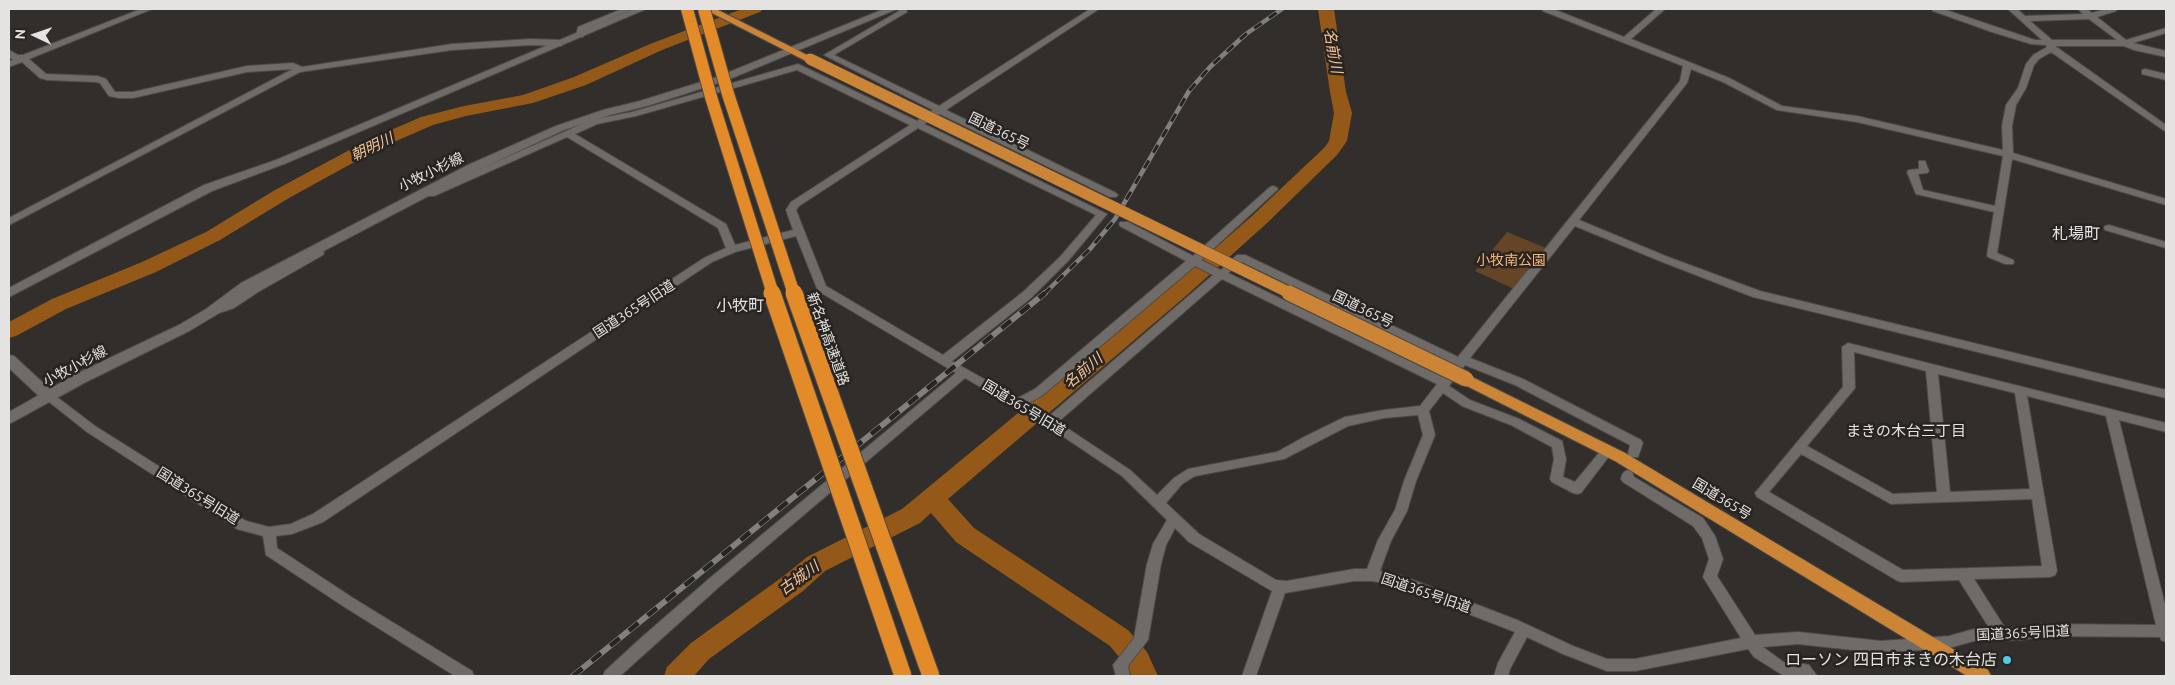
<!DOCTYPE html>
<html>
<head>
<meta charset="utf-8">
<style>
	body { margin:0 }
	#map { position:relative; width:2175px; height:685px; overflow:hidden; background:#312e2b; font-family:Ubuntu,sans-serif }
	canvas { display:block }
	.frame { position:absolute; inset:0; border:10px solid #e5e3e1; pointer-events:none }
	.north { position:absolute; left:10px; top:10px; width:50px; height:50px; -webkit-text-stroke:4px #272421; paint-order:stroke; rotate:273deg; font-size:14px; font-weight:700; line-height:20px; text-align:center; color:#e5e3e1 }
	.north::after { content:''; display:block; margin:auto; width:18px; height:22px; background:#e5e3e1; clip-path:polygon(50% 0,100% 100%,50% 72%,0 100%) }
</style>
</head>
<body>
<div id="map">
<canvas width="2175" height="685"></canvas>
<div class="frame"></div>
<div class="north">N</div>
</div>
<script>
const g = document.querySelector('canvas').getContext('2d');
g.lineJoin = 'round';
function fill(path, color) { g.fillStyle = color; g.fill(path, 'evenodd'); }
const toPath = rows => new Path2D(rows.map(r => 'M' + r).join(''));
function stroke(path, color, width, dash) { g.strokeStyle = color; g.lineWidth = width; g.lineCap = dash ? 'butt' : 'round'; g.setLineDash(dash || []); g.stroke(path); }
function drawText(font, color, halo, rows, align = 'center') {
  g.font = font + ' Ubuntu,"Noto Sans JP",sans-serif'; g.lineWidth = 5; g.setLineDash([]); g.textBaseline = 'middle'; g.strokeStyle = halo; g.fillStyle = color; for (const [text, x, y, turn = 0] of rows) {
    g.save(); g.translate(x, y); g.rotate((+turn || 0) * Math.PI / 180); g.textAlign = isNaN(turn) ? turn : align; if (halo) g.strokeText(text, 0, 0); g.fillText(text, 0, 0); g.restore();
  }
}
fill(toPath([
	[1507,232,1546,248,1514,289,1475,271]
]), '#664526');
fill(toPath([
	[742,9,763,9,760,12,662,50,586,85,533,103,466,116,433,125,380,148,289,198,220,240,156,272,66,309,16,336,9,338,9,322,52,299,142,262,206,232,275,190,368,140,421,117,464,106,523,95,574,77,650,44,742,9],
	[1318,9,1334,9,1346,92,1352,113,1347,141,1337,155,1266,224,1187,295,948,499,974,528,1128,630,1147,652,1158,676,1132,676,1128,668,1110,646,956,542,931,513,920,523,825,571,803,591,709,659,694,676,664,676,667,667,691,643,785,575,807,557,902,509,1173,285,1252,216,1325,147,1329,141,1334,113,1330,92,1318,9]
]), '#945919');
const minor = toPath([
	[141,9,152,9,29,59,46,74,97,76,106,79,115,92,133,92,247,66,293,63,302,67,452,44,530,39,561,40,565,43,561,46,530,45,452,50,300,72,9,225,9,218,293,69,247,72,133,98,119,98,109,96,100,83,96,82,47,80,40,78,22,62,9,67,9,61,13,60,9,57,9,50,18,55,23,55,141,9],
	[622,9,632,9,585,30,583,37,577,37,576,35,578,27,622,9],
	[898,9,906,9,907,12,834,55,939,106,1090,9,1099,9,946,110,1116,193,1118,195,1116,197,1110,197,940,114,924,124,1107,214,1068,261,1031,298,952,361,1018,398,1035,389,1186,261,1120,226,1119,224,1120,222,1128,222,1193,256,1270,187,1273,186,1276,187,1278,189,1276,191,1201,260,1221,270,1237,255,1245,255,1458,357,1680,81,1683,66,1543,11,1542,9,1553,9,1624,37,1656,9,1665,9,1631,39,1729,78,1782,106,1857,116,2003,150,2002,126,2006,105,2018,88,2026,64,2033,55,2047,47,2046,45,2031,44,1992,32,1933,11,1932,9,1943,9,2035,40,2042,40,2008,9,2017,9,2025,16,2083,14,2078,9,2087,9,2092,13,2105,9,2117,9,2116,11,2097,17,2126,40,2166,28,2166,33,2133,43,2166,51,2166,57,2134,50,2124,46,2055,46,2166,125,2166,132,2051,52,2039,59,2034,65,2026,88,2016,105,2012,126,2013,153,2166,199,2166,205,2012,159,1997,253,2013,260,2014,262,2013,264,2005,264,1988,257,1987,255,1994,212,1916,194,1907,172,1909,170,1919,169,1919,161,1925,161,1929,171,1927,173,1918,174,1923,190,1995,206,2003,156,1857,122,1777,110,1723,82,1691,69,1687,83,1579,220,1668,257,1760,291,2166,390,2166,398,1753,297,1660,261,1575,226,1470,358,1523,379,1641,440,1643,443,1638,457,1630,457,1628,454,1630,445,1515,385,1465,365,1449,386,1470,400,1519,419,1562,441,1566,459,1563,477,1575,482,1603,448,1611,448,1613,451,1581,493,1577,494,1573,493,1552,482,1550,479,1554,459,1552,447,1511,425,1462,406,1443,393,1429,411,1435,435,1416,481,1407,511,1391,541,1380,571,1400,575,1517,620,1573,646,1607,659,1635,659,1741,638,1703,577,1709,559,1702,538,1693,526,1623,482,1621,479,1622,475,1624,472,1628,470,1632,472,1634,477,1703,518,1715,536,1723,559,1717,576,1755,635,1798,632,1881,641,1949,636,1974,629,1990,629,1959,580,1901,582,1896,580,1757,497,1755,493,1843,387,1842,347,1848,343,2166,423,2166,432,2119,420,2166,609,2166,642,2161,640,2160,637,2042,636,2022,640,1974,641,1949,648,1881,653,1798,644,1763,647,1786,664,1804,664,1809,665,1817,676,1784,676,1754,657,1748,649,1635,671,1607,671,1563,654,1527,637,1510,669,1508,676,1494,676,1498,663,1515,632,1394,585,1372,581,1354,581,1285,593,1256,676,1242,676,1272,591,1189,542,1175,528,1166,545,1161,564,1148,640,1128,666,1130,676,1116,676,1113,665,1134,638,1147,564,1153,544,1167,520,1122,476,1046,425,965,378,720,586,620,676,603,676,605,671,642,637,710,578,956,373,818,291,796,236,735,252,712,262,323,522,292,534,276,536,277,548,353,598,472,671,474,676,455,676,343,606,266,555,263,536,237,529,87,432,43,397,45,394,53,394,95,426,246,521,269,527,291,524,313,514,704,258,726,248,718,228,567,137,434,196,428,196,426,194,428,192,591,120,632,112,798,64,917,121,933,110,824,55,899,11,898,9],
	[2089,19,2117,40,2052,40,2030,21,2089,19],
	[797,70,910,125,791,202,786,210,793,230,735,245,726,224,575,134,597,124,636,116,797,70],
	[918,128,1096,215,1060,257,1023,292,943,355,826,286,796,210,799,206,918,128],
	[1242,262,1453,364,1442,377,1228,273,1242,262],
	[1195,266,1213,275,1049,416,1028,404,1043,395,1195,266],
	[1222,279,1437,384,1420,406,1384,410,1345,417,1304,437,1277,452,1188,469,1174,478,1157,495,1130,470,1058,422,1222,279],
	[1854,352,1926,371,1937,492,1893,494,1807,446,1855,388,1854,352],
	[1938,374,2015,393,2030,489,1950,492,1938,374],
	[2027,396,2106,416,2156,625,2042,624,2022,628,2005,628,1974,579,2050,577,2055,575,2057,571,2027,396],
	[1418,415,1423,435,1404,481,1395,510,1378,540,1367,569,1354,569,1287,581,1276,580,1199,534,1166,503,1182,484,1195,476,1284,459,1348,426,1384,418,1418,415],
	[1801,454,1891,504,2032,499,2042,566,1903,570,1769,492,1801,454],
	[2145,69,2166,74,2166,80,2142,74,2142,70,2145,69],
	[2109,225,2166,242,2166,248,2105,230,2104,228,2105,226,2109,225],
	[319,250,323,251,324,253,323,255,258,292,234,308,213,315,208,311,209,308,226,302,250,286,319,250]
]);
const tertiary = toPath([
	[633,9,646,9,284,164,212,191,9,297,9,288,204,185,276,160,633,9],
	[9,355,14,356,54,393,56,397,54,401,49,402,44,401,9,368,9,355]
]);
const secondary = toPath([
	[884,9,897,9,725,81,647,106,610,115,564,130,476,171,251,289,216,315,189,331,86,382,9,424,9,412,76,374,179,325,206,309,241,283,468,165,556,126,603,110,640,101,717,77,884,9]
]);
const trunk = toPath([
	[704,9,716,9,815,59,814,61,806,61,704,9],
	[1466,374,1625,453,1988,670,1991,676,1967,676,1615,461,1461,383,1459,379,1461,375,1466,374]
]);
stroke(minor, '#4e4b49', 2);
stroke(tertiary, '#4e4b49', 2);
stroke(secondary, '#4e4b49', 2);
stroke(trunk, '#4e4b49', 2);
fill(minor, '#6f6b68');
fill(tertiary, '#6f6b68');
fill(secondary, '#6f6b68');
fill(trunk, '#cc8436');
const railFar1 = toPath([
	[1044,294,1090,249,1115,219,1189,91,1210,67,1246,34,1282,9]
]);
const rail = toPath([
	[573,676,1045,293]
]);
stroke(railFar1, '#82807d', 4.5);
stroke(rail, '#82807d', 6);
stroke(railFar1, '#272421', 3, [9]);
stroke(rail, '#272421', 4.5, [12]);
const trunkBridgeFar1 = toPath([
	[810,59,1292,294]
]);
const trunkBridge = toPath([
	[1289,293,1466,379]
]);
const motorwayBridgeFar1 = toPath([
	[687,9,711,97,773,294],
	[704,9,728,94,794,294]
]);
const motorwayBridge = toPath([
	[772,293,903,676],
	[794,293,931,676]
]);
stroke(trunkBridgeFar1, '#4e4b49', 12, []);
stroke(trunkBridge, '#4e4b49', 17, []);
stroke(motorwayBridgeFar1, '#4e4b49', 14, []);
stroke(motorwayBridge, '#4e4b49', 19, []);
stroke(trunkBridgeFar1, '#cc8436', 11);
stroke(trunkBridge, '#cc8436', 15);
stroke(motorwayBridgeFar1, '#e38a29', 12);
stroke(motorwayBridge, '#e38a29', 17);
for (const [x, y, r, color] of [
	[2007,660,5,"#55cadf"]
]) { const dot = new Path2D(); dot.arc(x, y, r, 0, 2 * Math.PI); g.fillStyle = color; g.fill(dot); stroke(dot, '#272421', 2); }
drawText('14px', '#e5e3e1', '#272421', [
	["国道365号",999,131,26],
	["小牧小杉線",431,172,-26],
	["国道365号旧道",634,309,-33],
	["国道365号",1363,309,26],
	["新名神高速道路",828,339,70],
	["小牧小杉線",75,366,-28],
	["国道365号旧道",1024,408,31],
	["国道365号旧道",198,496,32],
	["国道365号",1722,499,31],
	["国道365号旧道",1426,593,19],
	["国道365号旧道",2023,633,-3]
]);
drawText('14px', '#fab67a', '#272421', [
	["小牧南公園",1511,260]
]);
drawText('italic 15px', '#f5c296', '#272421', [
	["名前川",1333,51,80],
	["朝明川",372,147,-26],
	["名前川",1083,371,-40],
	["古城川",799,578,-36]
]);
drawText('15px', '#e5e3e1', '#272421', [
	["まきの木台三丁目",1906,431]
]);
drawText('16px', '#e5e3e1', '#272421', [
	["札場町",2076,234],
	["小牧町",740,306]
]);
drawText('16px', '#e5e3e1', '#272421', [
	["ローソン 四日市まきの木台店",1997,660]
], 'right');
</script>
</body>
</html>
